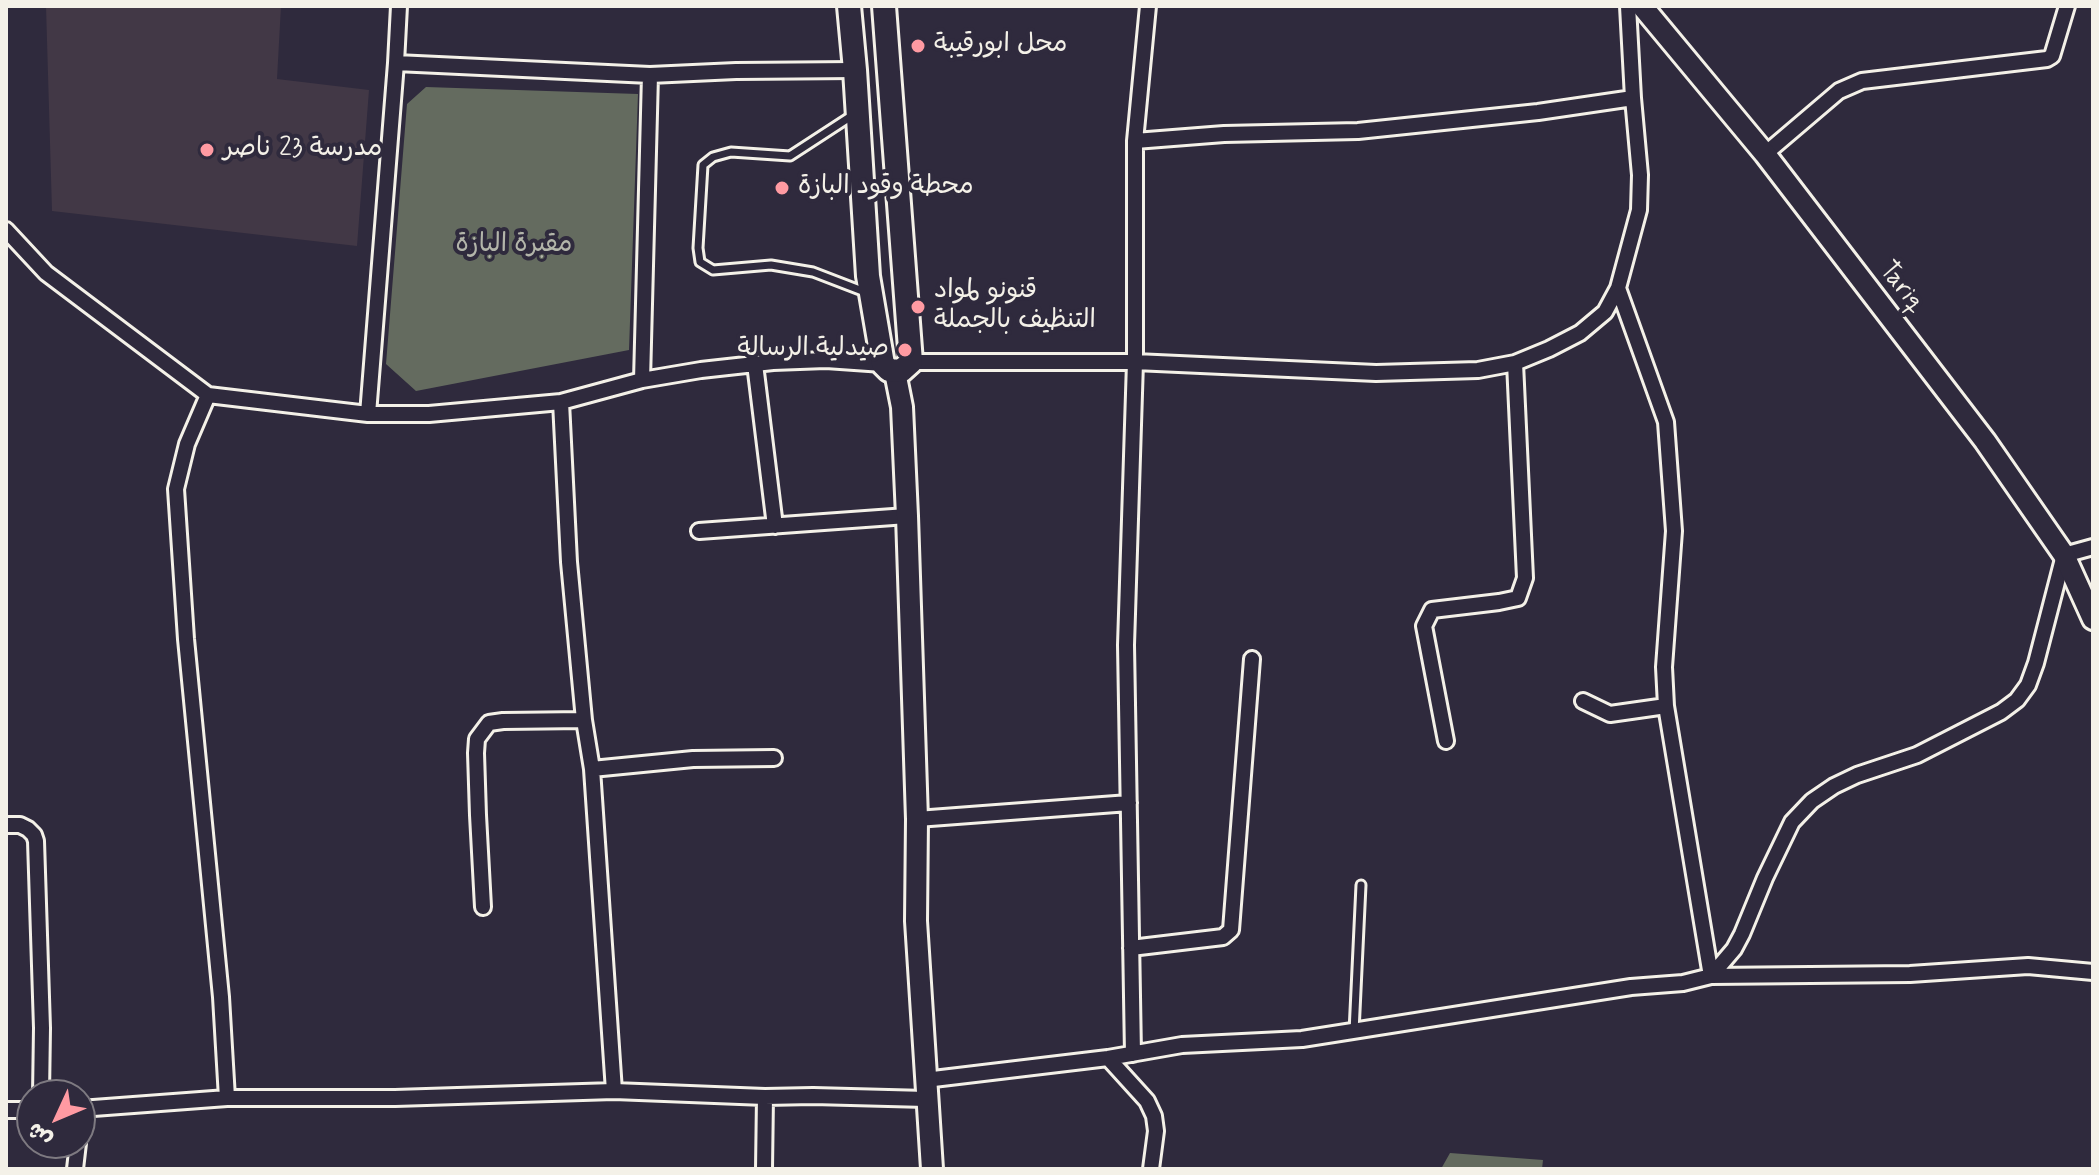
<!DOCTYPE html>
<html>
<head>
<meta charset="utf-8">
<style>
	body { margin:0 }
	#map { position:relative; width:2099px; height:1175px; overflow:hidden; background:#2f2a3d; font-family:Mynerve,"Playpen Sans Arabic",sans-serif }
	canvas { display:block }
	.frame { position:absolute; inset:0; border:8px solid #f4f1e8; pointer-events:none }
	.north { position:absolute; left:16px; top:1079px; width:80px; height:80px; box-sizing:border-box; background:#2f2a3d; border:2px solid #7e7a81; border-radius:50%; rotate:226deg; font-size:22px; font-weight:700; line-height:32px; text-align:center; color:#f4f1e8 }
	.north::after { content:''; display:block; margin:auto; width:28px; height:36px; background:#ff9aa2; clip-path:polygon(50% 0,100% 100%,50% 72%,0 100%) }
</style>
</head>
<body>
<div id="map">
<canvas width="2099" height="1175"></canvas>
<div class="frame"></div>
<div class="north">ش</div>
</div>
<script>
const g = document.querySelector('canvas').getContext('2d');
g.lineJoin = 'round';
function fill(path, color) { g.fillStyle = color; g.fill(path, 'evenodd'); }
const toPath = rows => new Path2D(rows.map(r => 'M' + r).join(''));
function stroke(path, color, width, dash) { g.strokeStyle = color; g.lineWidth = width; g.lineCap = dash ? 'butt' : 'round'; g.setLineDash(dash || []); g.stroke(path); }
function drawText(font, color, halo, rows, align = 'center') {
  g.font = font + ' Mynerve,"Playpen Sans Arabic",sans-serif'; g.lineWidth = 8; g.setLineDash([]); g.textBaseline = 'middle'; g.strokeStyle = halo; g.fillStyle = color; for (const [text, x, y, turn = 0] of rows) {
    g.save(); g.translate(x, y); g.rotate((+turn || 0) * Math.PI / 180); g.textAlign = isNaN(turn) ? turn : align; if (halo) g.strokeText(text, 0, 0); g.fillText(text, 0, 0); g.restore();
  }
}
fill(toPath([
	[46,6,281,6,277,79,369,90,357,246,52,211]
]), '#423846');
fill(toPath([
	[426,87,638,94,629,350,416,391,386,364,407,104],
	[1450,1153,1543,1160,1542,1169,1441,1169]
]), '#646b5f');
const service = toPath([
	[853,115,790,156,731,152,713,157,703,165,698,248,700,262,713,270,771,265,813,272,865,292],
	[1354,1032,1361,885]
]);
const minor = toPath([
	[399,6,396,63,650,75,736,71,855,70],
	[1135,141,1224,134,1358,131,1538,112,1633,98],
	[1765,154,1839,91,1862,81,2047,59,2052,56,2067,6],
	[6,230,46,273,208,395,368,414,429,414,561,402,642,380,701,370,773,362,826,360,883,364],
	[911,362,1135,362,1376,373,1478,370,1515,363,1549,349,1580,333,1605,312,1618,288,1639,210,1640,175,1633,98,1628,6],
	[755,364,775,526],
	[642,380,650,75],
	[208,395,187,444,176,489,186,639,221,997,227,1098],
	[368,414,396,63],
	[699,531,907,516],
	[1583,701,1610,714,1666,706,1664,667,1674,531,1666,422,1618,288],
	[1666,706,1711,976,1910,974,2028,966,2093,972],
	[584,720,592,769],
	[1446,741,1424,626,1432,610,1499,602,1518,598,1525,578,1515,363],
	[917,819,1129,803],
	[6,825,20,825,28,829,34,835,36,841,42,1028,41,1095],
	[483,907,478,815,476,753,477,739,489,723,503,721,584,720,569,562,561,402],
	[1131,948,1223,937,1231,930,1252,659],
	[1133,1054,1126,645,1135,362,1135,141,1148,6],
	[1108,1058,1147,1101,1154,1116,1156,1131,1151,1169],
	[925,1080,1108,1058,1182,1045,1302,1039,1631,987,1683,983,1711,976,1734,949,1742,934,1765,878,1792,822,1812,801,1834,786,1857,775,1917,755,2001,712,2017,700,2028,685,2036,663,2064,555,2093,547],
	[614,1091,592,769,693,759,774,758],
	[80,1109,227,1098,395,1098,614,1091,765,1097,813,1096,926,1099],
	[6,1110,32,1110],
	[80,1131,83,1109],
	[75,1169,78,1143],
	[764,1169,765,1097]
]);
const secondary = toPath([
	[1642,6,1765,154,1985,441,2064,555,2093,619],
	[895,372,902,407,907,516,917,819,916,921,932,1169]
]);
const primary = toPath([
	[849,6,855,70,868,276,883,364,889,370,901,371,911,362,884,6]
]);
stroke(service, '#f4f1e8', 13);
stroke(minor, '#f4f1e8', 20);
stroke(secondary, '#f4f1e8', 26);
stroke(primary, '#f4f1e8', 28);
stroke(service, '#2f2a3d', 7);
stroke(minor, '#2f2a3d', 14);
stroke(secondary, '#2f2a3d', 20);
stroke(primary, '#2f2a3d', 22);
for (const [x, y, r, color] of [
	[918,46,8,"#ff9aa2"],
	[207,150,8,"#ff9aa2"],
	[782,188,8,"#ff9aa2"],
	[918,307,8,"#ff9aa2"],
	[905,350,8,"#ff9aa2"]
]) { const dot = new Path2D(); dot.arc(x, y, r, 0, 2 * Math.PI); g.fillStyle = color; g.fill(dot); stroke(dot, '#2f2a3d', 3); }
drawText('26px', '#f4f1e8', '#2f2a3d', [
	["محل ابورقيبة",934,46],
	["مدرسة 23 ناصر",223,150],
	["محطة وقود البازة",798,188],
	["قنونو لمواد",934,292],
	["التنظيف بالجملة",934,322],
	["صيدلية الرسالة",889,350,"right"]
], 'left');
drawText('26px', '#b3b5aa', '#2f2a3d', [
	["مقبرة البازة",514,246]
]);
drawText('26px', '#f4f1e8', '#2f2a3d', [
	["Tariq",1901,288,52]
]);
</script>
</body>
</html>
